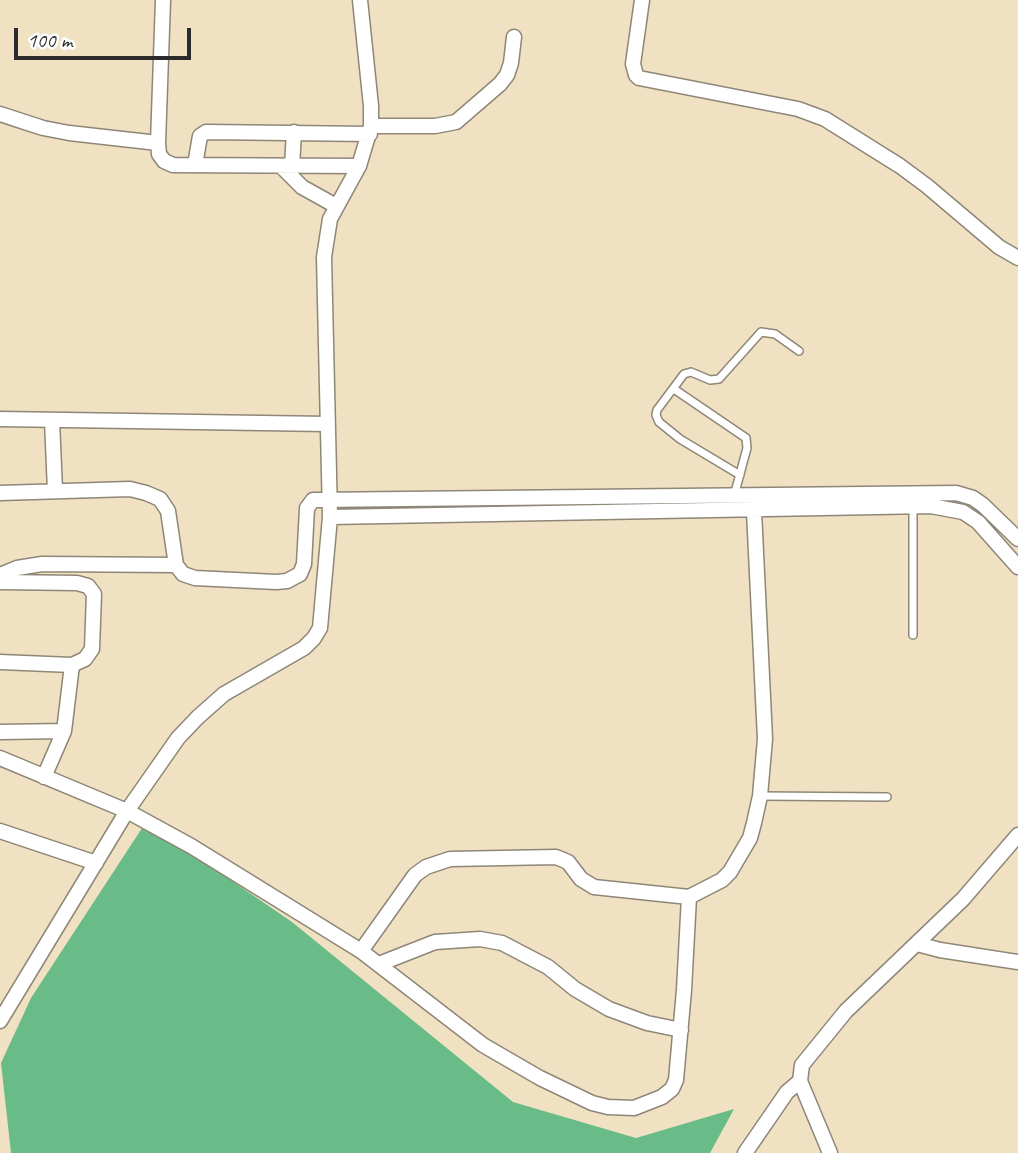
<!DOCTYPE html>
<html>
<head>
<meta charset="utf-8">
<style>
	body { margin:0 }
	#map { position:relative; width:1018px; height:1153px; overflow:hidden; background:#f0e1c3; font-family:Caveat,sans-serif }
	canvas { display:block }
	.scale { position:absolute; left:14px; top:28px; width:177px; height:32px; box-sizing:border-box; border:4px solid #2b2b2b; border-top:0; padding-left:9px; font-size:21px; line-height:24px; white-space:nowrap; color:#2b2b2b; -webkit-text-stroke:5px #fff; paint-order:stroke }
</style>
</head>
<body>
<div id="map">
<canvas width="1018" height="1153"></canvas>
<div class="scale">100 m</div>
</div>
<script>
const g = document.querySelector('canvas').getContext('2d');
g.lineJoin = 'round';
function fill(path, color) { g.fillStyle = color; g.fill(path, 'evenodd'); }
const toPath = rows => new Path2D(rows.map(r => 'M' + r).join(''));
function stroke(path, color, width, dash) { g.strokeStyle = color; g.lineWidth = width; g.lineCap = dash ? 'butt' : 'round'; g.setLineDash(dash || []); g.stroke(path); }
fill(toPath([
	[146,822,292,922,513,1102,636,1138,734,1109,710,1153,11,1153,1,1063,31,998]
]), '#69bb87');
const lane = toPath([
	[674,389,746,438,747,448,734,496],
	[740,475,680,439,659,422,656,415,657,410,684,374,691,372,710,380,719,379,761,332,775,334,799,351],
	[913,635,913,505],
	[760,796,887,797]
]);
const street = toPath([
	[163,0,158,143,159,154,164,161,173,165,359,166],
	[642,0,633,64,636,75,639,78,798,109,825,119,900,166,927,186,999,247,1018,258],
	[0,114,43,128,69,133,158,143],
	[371,126,435,126,456,122,500,84,507,75,511,63,514,37],
	[195,165,200,136,206,132,370,134],
	[281,166,302,187,336,206],
	[292,166,294,132],
	[0,419,327,424],
	[52,420,55,491],
	[0,493,130,489,146,493,160,499,168,511,176,565,183,574,195,578,276,582,287,581,300,574,304,564,307,508,313,500,956,493,973,498,983,505,1018,539],
	[330,517,931,506,963,512,978,522,1018,567],
	[0,575,17,568,42,564,176,565],
	[0,582,77,583,88,586,94,594,92,649,85,659,72,665,0,662],
	[0,732,64,731],
	[0,758,127,811,191,846,361,951,483,1045,540,1078,592,1103,608,1107,634,1108,662,1097,672,1089,676,1080,684,990,689,897],
	[44,777,64,731,72,665],
	[0,831,96,863],
	[917,944,940,950,1018,962],
	[361,951,415,875,426,867,450,859,556,857,568,862,581,879,594,887,689,897,722,880,730,872,750,838,754,823,760,796,765,739,754,511],
	[379,964,435,942,480,939,502,943,548,967,575,989,609,1009,647,1023,681,1030],
	[0,1021,127,811,178,738,198,717,224,694,304,648,314,638,320,628,330,517,324,257,330,219,359,166,371,126,371,106,360,0],
	[745,1153,787,1092,800,1081],
	[830,1153,800,1081,802,1065,846,1011,963,899,1018,835]
]);
stroke(lane, '#8e8677', 10);
stroke(street, '#8e8677', 17);
stroke(lane, '#fff', 7);
stroke(street, '#fff', 14);
</script>
</body>
</html>
